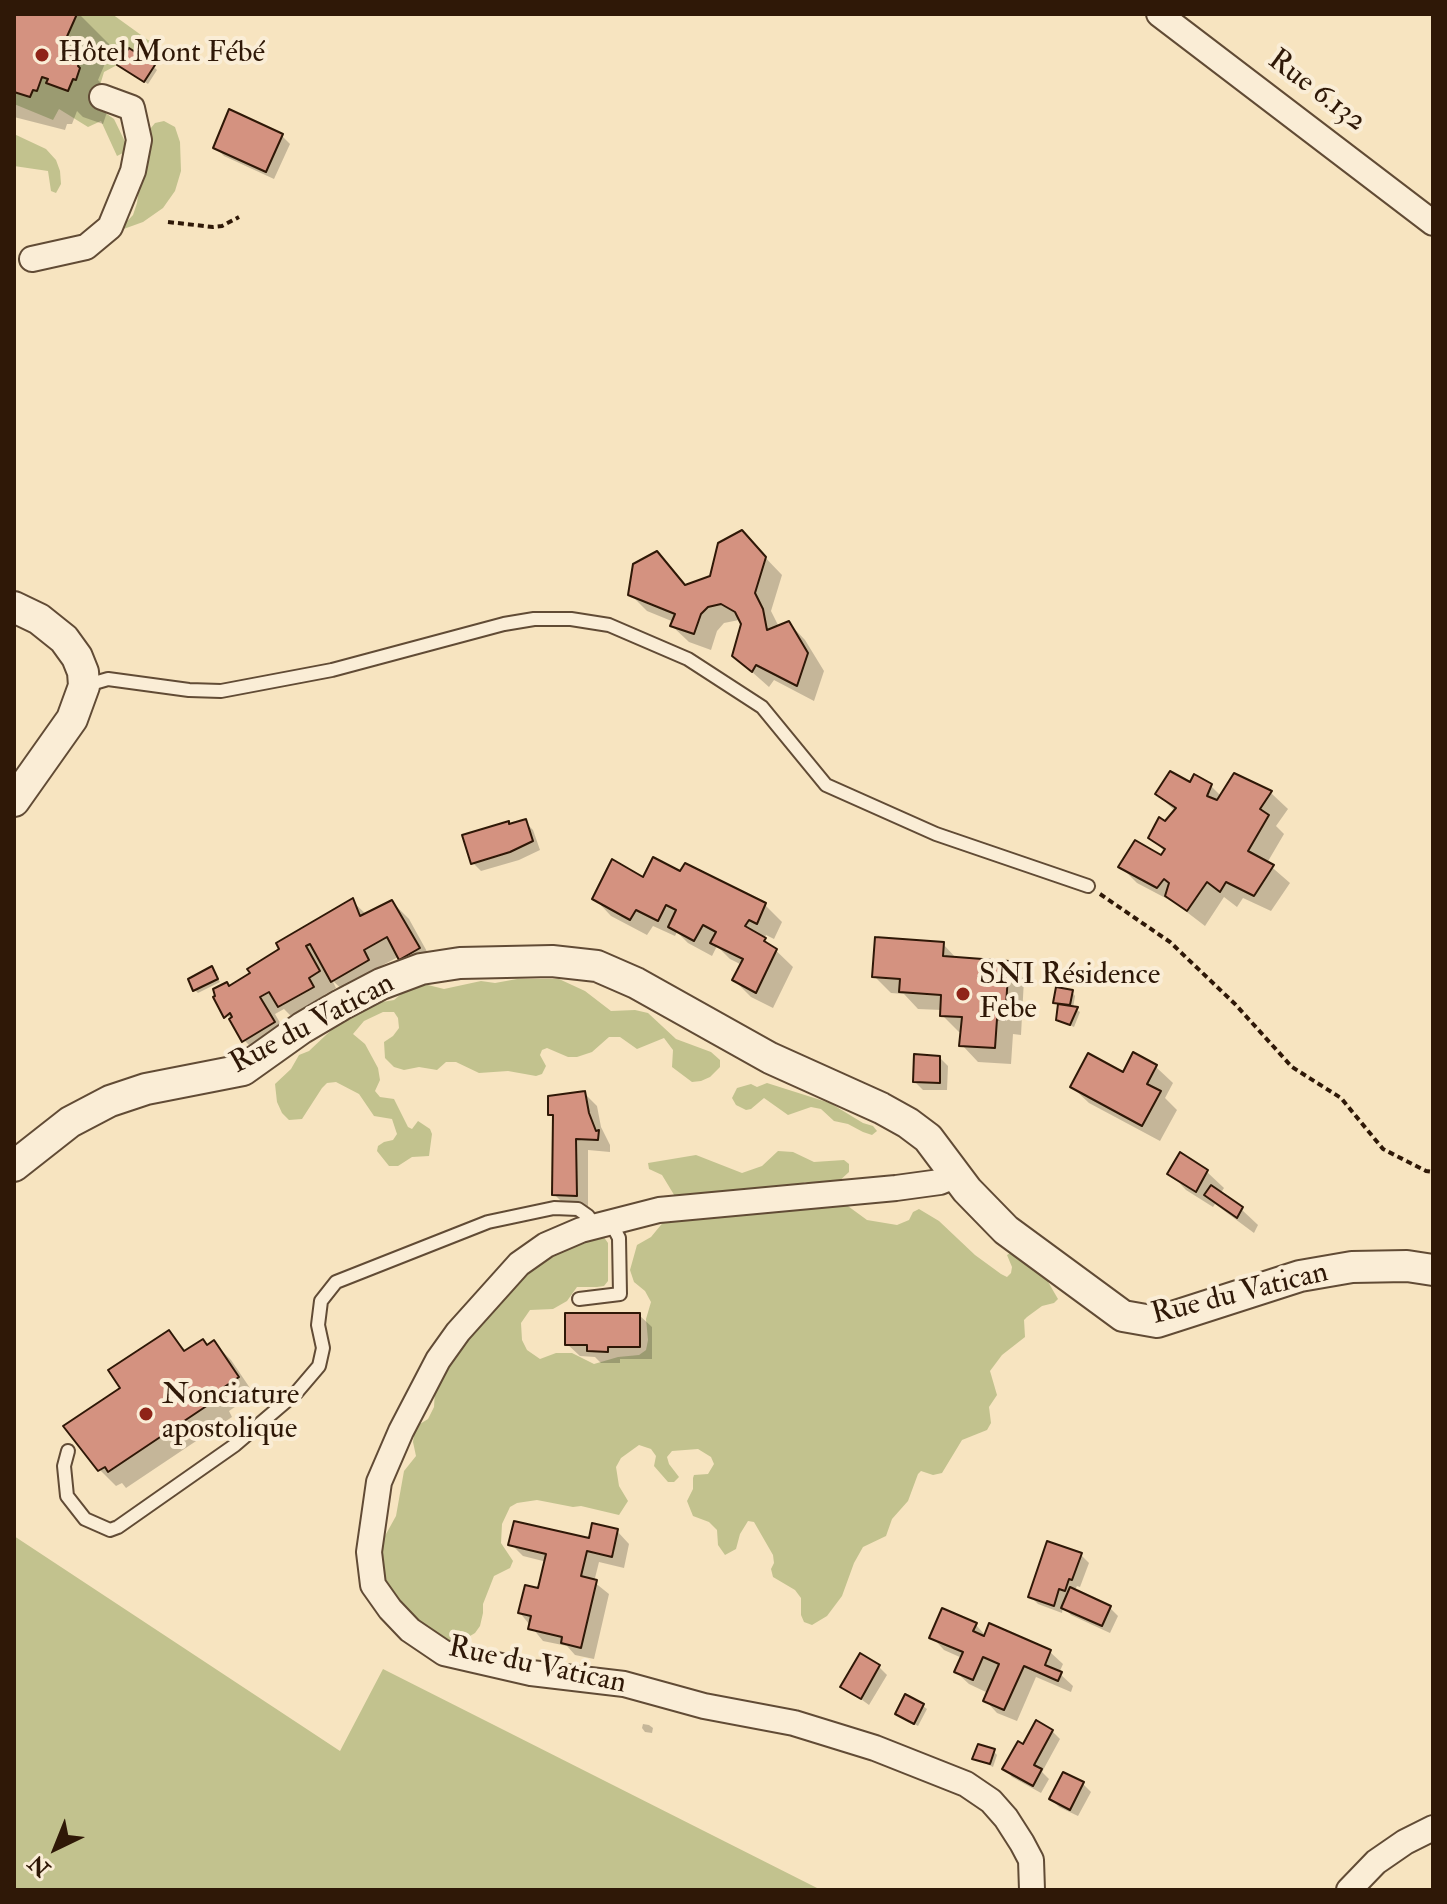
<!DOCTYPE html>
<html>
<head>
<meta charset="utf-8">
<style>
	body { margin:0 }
	#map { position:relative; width:1447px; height:1904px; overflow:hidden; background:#f7e4c0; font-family:"IM FELL Double Pica",serif }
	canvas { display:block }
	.frame { position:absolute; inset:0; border:16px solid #2f1807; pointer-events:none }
	.north { position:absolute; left:16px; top:1808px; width:80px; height:80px; -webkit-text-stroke:6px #faedd6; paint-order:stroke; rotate:223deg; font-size:22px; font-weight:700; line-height:32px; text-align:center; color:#2f1807 }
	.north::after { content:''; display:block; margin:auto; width:28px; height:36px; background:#2f1807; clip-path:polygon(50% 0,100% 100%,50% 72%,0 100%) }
</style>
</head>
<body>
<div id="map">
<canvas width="1447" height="1904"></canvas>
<div class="frame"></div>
<div class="north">N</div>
</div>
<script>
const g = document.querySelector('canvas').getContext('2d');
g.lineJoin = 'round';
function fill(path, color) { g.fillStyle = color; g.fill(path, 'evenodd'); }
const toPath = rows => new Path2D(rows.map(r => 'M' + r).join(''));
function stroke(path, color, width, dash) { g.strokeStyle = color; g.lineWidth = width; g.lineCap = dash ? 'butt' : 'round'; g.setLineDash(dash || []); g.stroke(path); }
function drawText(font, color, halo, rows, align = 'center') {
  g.font = font + ' "IM FELL Double Pica",serif'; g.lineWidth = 8; g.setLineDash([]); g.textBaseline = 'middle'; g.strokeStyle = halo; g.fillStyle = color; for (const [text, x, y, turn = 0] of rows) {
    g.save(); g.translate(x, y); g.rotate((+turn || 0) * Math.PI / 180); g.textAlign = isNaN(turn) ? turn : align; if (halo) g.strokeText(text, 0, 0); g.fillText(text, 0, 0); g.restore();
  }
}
fill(toPath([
	[77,14,112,14,148,40,158,42,149,61,129,48,117,65,104,72,94,105,114,119,129,150,117,156,101,121,88,127,59,109,53,120,14,104,14,92,30,96,33,90,37,90,42,77,48,79,47,83,68,90,73,79,76,79,80,68,61,50],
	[164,121,175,127,180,142,181,171,175,191,163,208,143,222,118,231,133,215,137,203,146,134,155,123],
	[14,134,46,149,56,160,60,171,61,184,56,193,51,191,48,171,14,166],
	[517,979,559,979,585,991,611,1011,635,1010,648,1013,676,1039,711,1052,720,1060,720,1067,710,1077,701,1081,692,1082,672,1067,673,1050,664,1038,637,1049,620,1037,609,1037,592,1052,577,1057,568,1057,547,1048,542,1050,540,1055,546,1066,542,1074,536,1076,508,1071,479,1073,456,1062,446,1062,437,1070,419,1067,404,1070,394,1067,385,1058,384,1042,393,1036,399,1028,398,1018,394,1012,383,1012,364,1021,353,1034,365,1044,378,1068,380,1080,375,1091,380,1097,394,1099,408,1127,412,1129,418,1121,430,1129,432,1134,429,1156,412,1157,398,1166,389,1166,377,1151,378,1146,384,1142,393,1140,397,1134,392,1119,374,1116,359,1094,336,1082,327,1083,322,1088,302,1119,289,1120,282,1113,277,1102,275,1084,291,1069,299,1055,309,1051,344,1018,370,1004,394,1000,412,985,420,983,444,989,481,981,495,983],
	[767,1083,830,1103,863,1123,873,1126,877,1131,872,1135,863,1132,848,1124,834,1121,821,1109,811,1107,788,1115,764,1098,751,1109,746,1110,736,1105,732,1098,737,1088,751,1084,757,1087],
	[778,1151,793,1152,814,1162,844,1160,849,1164,849,1172,836,1184,826,1186,805,1182,800,1185,813,1208,841,1201,867,1220,897,1225,909,1220,913,1212,919,1209,939,1221,975,1255,1001,1274,1007,1277,1011,1273,1012,1267,1007,1255,1012,1252,1027,1260,1047,1280,1058,1299,1054,1303,1042,1306,1027,1317,1024,1320,1025,1337,1002,1355,990,1371,997,1395,989,1407,991,1423,987,1430,962,1440,942,1473,933,1475,921,1471,918,1474,908,1501,892,1519,886,1536,863,1547,854,1563,842,1596,827,1616,812,1625,804,1622,801,1615,801,1598,795,1590,773,1577,771,1569,774,1563,773,1555,754,1522,748,1521,740,1534,736,1549,725,1555,718,1545,717,1530,709,1522,693,1516,687,1501,693,1489,693,1478,694,1475,708,1474,714,1464,711,1457,698,1449,672,1451,667,1457,669,1464,679,1477,674,1482,668,1482,654,1466,656,1456,651,1449,639,1445,621,1458,616,1467,619,1486,628,1501,619,1515,581,1506,573,1507,537,1500,517,1503,510,1507,502,1524,501,1543,513,1561,510,1568,494,1576,483,1604,483,1613,480,1626,475,1633,457,1644,432,1634,387,1588,379,1569,381,1543,396,1516,404,1471,416,1456,413,1442,415,1427,428,1419,434,1407,435,1390,445,1370,453,1363,459,1351,455,1319,458,1313,465,1305,549,1250,603,1236,608,1243,608,1281,604,1286,597,1287,577,1287,567,1301,553,1309,530,1310,521,1323,522,1340,527,1350,540,1359,556,1353,572,1353,594,1364,618,1357,639,1355,646,1350,648,1340,646,1319,651,1302,645,1291,634,1282,630,1270,637,1245,651,1237,679,1203,662,1175,649,1169,648,1163,696,1155,742,1173,762,1166],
	[14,1536,340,1751,383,1669,821,1890,14,1890]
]), '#c2c28e');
fill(toPath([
	[14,14,79,14,112,47,98,80,113,96,111,113,107,112,103,124,83,117,77,111,72,124,67,124,65,130,14,117],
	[154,67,157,70,148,84,123,68],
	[282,136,290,144,274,179,224,156,216,148],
	[758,550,782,575,771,611,779,627,789,623,805,640,824,671,814,701,774,680,769,687,734,656,744,623,739,620,724,623,717,631,711,650,689,642,672,626,674,622,647,611,630,594,657,553,686,586,711,577],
	[1234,776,1271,793,1288,809,1276,826,1284,834,1267,863,1290,883,1271,911,1243,898,1237,907,1224,897,1205,926,1175,903,1137,883,1121,867,1162,857,1165,852,1150,837,1176,812,1157,794,1191,784,1211,786,1221,796],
	[525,822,533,830,540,850,519,860,481,871,473,863,510,826],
	[681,874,765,905,782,922,774,939,766,935,764,939,793,967,773,1008,751,997,734,980,742,965,730,959,717,946,712,956,688,943,677,932,675,936,653,926,647,935,611,916,595,899,643,879],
	[352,901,367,915,392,902,409,919,435,966,418,975,400,956,379,967,384,977,350,997,332,980,336,988,324,995,329,1004,297,1022,284,1009,275,1014,290,1040,261,1057,244,1040,216,998],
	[943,944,957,959,1008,962,1024,979,1021,1035,1013,1034,1011,1064,978,1062,962,1045,962,1032,959,1032,942,1015,942,1010,918,1009,904,994,891,993,874,976],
	[212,969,220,982,198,993,195,990],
	[1072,992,1075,996,1073,1008,1080,1012,1074,1027,1058,1020,1060,1007,1056,1003],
	[940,1058,948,1066,947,1090,923,1090,915,1082],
	[1156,1067,1173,1083,1165,1098,1177,1110,1160,1141,1089,1103,1072,1087],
	[584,1093,597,1106,601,1127,610,1145,610,1152,588,1150,588,1207,566,1206,554,1194,555,1119,550,1114],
	[1207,1172,1224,1188,1220,1194,1241,1209,1258,1225,1254,1233,1215,1204,1213,1207,1186,1190,1170,1173],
	[639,1315,652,1327,652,1359,620,1359,620,1363,601,1363,595,1357,580,1356,567,1344],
	[169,1332,187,1352,214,1343,231,1360,254,1394,229,1411,232,1417,126,1488,122,1483,116,1486,100,1470,122,1389],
	[617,1531,629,1544,624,1568,599,1562,594,1582,609,1594,594,1659,575,1655,567,1646,543,1641,520,1613,540,1591,547,1562,523,1556,511,1544,590,1541],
	[1081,1555,1089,1563,1080,1587,1077,1586,1075,1590,1110,1608,1118,1616,1110,1633,1071,1615,1063,1607,1062,1613,1038,1604,1030,1596],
	[976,1625,986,1636,1050,1652,1063,1664,1059,1673,1073,1686,1071,1692,1036,1677,1017,1721,997,1713,985,1700,988,1693,969,1684,956,1672,962,1658,944,1650,932,1637],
	[879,1667,887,1675,869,1705,843,1686],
	[923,1706,927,1709,918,1726,901,1717],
	[643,1724,649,1725,653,1728,652,1733,645,1732,642,1728],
	[1052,1731,1060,1739,1042,1772,1049,1779,1041,1793,1012,1777,1005,1769,1024,1746],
	[993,1751,997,1755,993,1767,975,1758],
	[1083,1784,1091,1792,1078,1816,1059,1807,1051,1799]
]), '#0003');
const building = toPath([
	[14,14,77,14,61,50,80,59,78,66,80,68,76,80,73,79,68,91,46,83,48,79,42,77,37,91,33,90,30,97,14,92,14,14],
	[129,48,155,65,144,82,117,65,129,48],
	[229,109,283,134,266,172,213,148,229,109],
	[742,530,766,557,755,593,763,609,767,630,789,621,808,653,797,686,756,665,752,672,732,656,741,624,735,612,721,604,708,607,701,614,694,634,670,626,675,614,628,595,633,564,657,551,685,585,710,576,718,543,742,530],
	[1170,771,1190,782,1194,774,1212,784,1207,796,1217,800,1234,773,1272,791,1260,809,1269,815,1248,851,1274,865,1254,896,1226,882,1220,892,1207,882,1187,911,1165,896,1169,883,1164,879,1157,888,1118,867,1135,840,1161,855,1165,849,1148,838,1159,817,1165,821,1176,808,1155,794,1170,771],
	[526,819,533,841,510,852,471,864,462,835,509,821,509,824,526,819],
	[653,857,680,871,685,863,766,903,757,924,749,920,745,926,766,938,764,941,777,949,756,993,732,980,743,959,710,943,716,932,703,925,694,941,668,927,676,910,666,905,658,921,636,910,630,920,592,899,612,859,643,877,653,857],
	[353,898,360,916,392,900,420,948,399,960,387,937,364,950,369,960,331,982,310,944,306,946,320,971,309,978,314,987,278,1007,269,992,260,997,275,1022,242,1042,229,1019,232,1017,230,1013,224,1018,213,997,215,996,213,989,227,982,229,986,250,973,247,969,279,949,276,943,353,898],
	[875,937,944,942,943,956,1009,961,1005,1020,997,1019,995,1048,959,1046,962,1017,940,1016,941,995,899,992,900,979,872,977,875,937],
	[212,966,218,979,193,991,188,979,212,966],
	[1056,987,1073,990,1070,1005,1053,1003,1056,987],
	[1058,1004,1078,1007,1070,1025,1056,1020,1058,1004],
	[1133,1052,1157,1065,1147,1084,1161,1091,1142,1126,1070,1087,1088,1053,1123,1072,1133,1052],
	[914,1054,940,1056,940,1083,913,1082,914,1054],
	[585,1091,589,1113,596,1131,599,1130,598,1140,576,1139,577,1196,552,1195,553,1115,548,1115,548,1096,585,1091],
	[1180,1152,1208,1170,1196,1192,1167,1174,1180,1152],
	[1211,1185,1243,1207,1237,1218,1204,1195,1211,1185],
	[565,1313,640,1313,640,1347,608,1347,608,1352,587,1351,587,1345,565,1345,565,1313],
	[169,1330,184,1351,203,1339,207,1345,214,1340,239,1377,214,1394,217,1399,108,1472,105,1467,98,1471,63,1426,120,1388,108,1370,169,1330],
	[514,1521,589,1538,592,1523,618,1529,612,1557,587,1551,581,1576,597,1580,581,1648,561,1643,562,1637,528,1629,531,1616,518,1613,525,1585,538,1588,546,1554,508,1545,514,1521],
	[1047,1541,1082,1553,1072,1580,1069,1579,1065,1591,1059,1589,1054,1606,1028,1597,1047,1541],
	[1070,1587,1111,1606,1102,1626,1061,1608,1070,1587],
	[942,1608,977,1623,973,1631,984,1636,989,1623,1051,1650,1045,1665,1062,1672,1058,1681,1024,1666,1004,1710,983,1701,999,1664,983,1657,973,1680,954,1672,963,1652,929,1638,942,1608],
	[860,1653,880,1665,861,1699,840,1687,860,1653],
	[905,1694,924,1704,914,1724,895,1714,905,1694],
	[1036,1720,1053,1730,1034,1765,1042,1769,1033,1786,1002,1769,1018,1741,1023,1744,1036,1720],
	[978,1744,995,1749,990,1764,972,1759,978,1744],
	[1063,1772,1084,1782,1070,1810,1049,1799,1063,1772]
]);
fill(building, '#d49280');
stroke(building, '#2f1807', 2);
const service = toPath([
	[84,686,108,679,189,690,221,691,332,670,504,624,534,619,571,619,609,625,688,659,762,707,826,785,936,834,1088,886],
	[579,1299,620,1294,619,1238,610,1221],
	[68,1451,64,1466,67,1496,85,1519,110,1530,118,1527,235,1445,296,1393,319,1366,323,1348,318,1325,321,1301,336,1282,488,1222,554,1208,578,1209,588,1216,595,1226]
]);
const minor = toPath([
	[1159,14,1433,223],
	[32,259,86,247,110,227,133,171,139,140,132,108,102,97],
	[957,1175,940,1182,896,1188,659,1210,581,1230,546,1245,519,1264,458,1332,438,1360,401,1431,379,1482,369,1552,373,1585,390,1609,410,1630,444,1653,531,1673,624,1684,704,1706,794,1723,875,1748,966,1784,991,1801,1006,1818,1022,1843,1031,1860,1032,1890],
	[1349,1890,1376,1862,1405,1842,1433,1828]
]);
const tertiary = toPath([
	[14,607,39,619,64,639,77,657,83,672,84,686,72,719,14,801],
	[14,1166,70,1122,110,1101,146,1089,243,1070,302,1028,341,1005,381,984,421,969,460,963,552,961,597,966,636,983,770,1058,881,1108,908,1123,928,1138,967,1190,1006,1230,1123,1316,1157,1322,1300,1276,1352,1267,1407,1266,1433,1270]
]);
stroke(service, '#614b35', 16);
stroke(minor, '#614b35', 28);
stroke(tertiary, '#614b35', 34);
stroke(toPath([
	[168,222,213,227,222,226,239,217],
	[1100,894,1170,942,1235,1004,1292,1067,1341,1098,1383,1149,1426,1171,1433,1172]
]), '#2f1807', 4, [6, 4]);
stroke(service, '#faedd6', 12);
stroke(minor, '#faedd6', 24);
stroke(tertiary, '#faedd6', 30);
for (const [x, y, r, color] of [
	[42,55,8,"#8f2418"],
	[963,994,8,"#8f2418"],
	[146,1414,8,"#8f2418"]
]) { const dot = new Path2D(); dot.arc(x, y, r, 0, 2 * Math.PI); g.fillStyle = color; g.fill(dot); stroke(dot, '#faedd6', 3); }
drawText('30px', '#2f1807', '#faedd6', [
	["Hôtel Mont Fébé",58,55],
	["SNI Résidence",979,977],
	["Febe",979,1011],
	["Nonciature",162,1397],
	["apostolique",162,1431]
], 'left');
drawText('30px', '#2f1807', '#faedd6', [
	["Rue 6.132",1316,92,37],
	["Rue du Vatican",313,1025,-28],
	["Rue du Vatican",1240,1295,-14],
	["Rue du Vatican",537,1667,12]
]);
</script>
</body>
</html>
